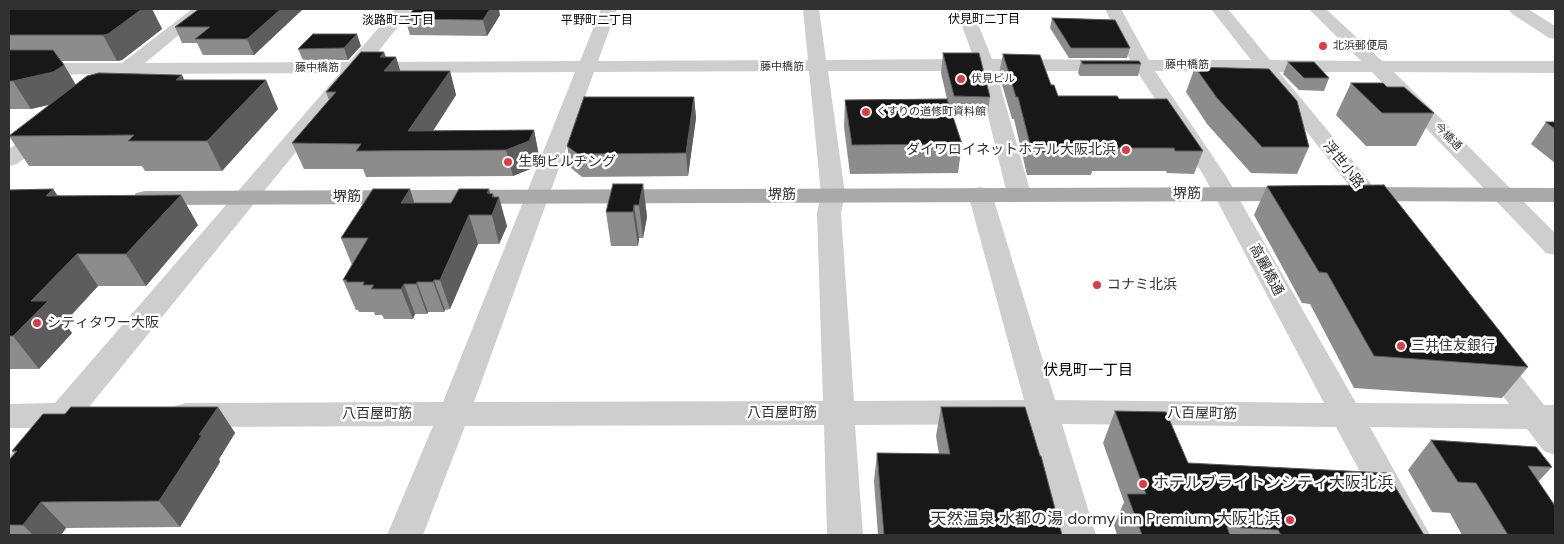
<!DOCTYPE html>
<html>
<head>
<meta charset="utf-8">
<style>
	body { margin:0 }
	#map { position:relative; width:1564px; height:544px; overflow:hidden; background:#fff; font-family:"DM Sans",sans-serif }
	canvas { display:block }
	.frame { position:absolute; inset:0; border:10px solid #313131; pointer-events:none }
</style>
</head>
<body>
<div id="map">
<canvas width="1564" height="544"></canvas>
<div class="frame"></div>
</div>
<script>
const g = document.querySelector('canvas').getContext('2d');
g.lineJoin = 'round';
const toPath = rows => new Path2D(rows.map(r => 'M' + r).join(''));
function fill(path, color) { g.fillStyle = color; g.fill(path, 'evenodd'); }
function stroke(path, color, width, dash) { g.strokeStyle = color; g.lineWidth = width; g.lineCap = dash ? 'butt' : 'round'; g.setLineDash(dash || []); g.stroke(path); }
function drawText(font, color, halo, rows, align = 'center') {
  g.font = font + ' "DM Sans","Noto Sans JP",sans-serif'; g.lineWidth = 5; g.setLineDash([]); g.textBaseline = 'middle'; g.strokeStyle = halo; g.fillStyle = color; for (const [text, x, y, turn = 0] of rows) {
    g.save(); g.translate(x, y); g.rotate((+turn || 0) * Math.PI / 180); g.textAlign = isNaN(turn) ? turn : align; if (halo) g.strokeText(text, 0, 0); g.fillText(text, 0, 0); g.restore();
  }
}
fill(toPath([
	[192,9,210,9,145,63,349,62,395,9,412,9,370,62,580,61,601,9,617,9,598,61,808,60,803,9,819,9,826,60,974,59,956,9,972,9,992,59,1130,60,1105,9,1121,9,1149,60,1251,60,1211,9,1228,9,1270,60,1361,61,1309,9,1326,9,1382,61,1555,61,1555,73,1394,72,1555,233,1555,255,1546,253,1372,72,1279,72,1363,173,1393,214,1390,219,1381,221,1372,219,1347,183,1260,72,1155,71,1226,176,1356,403,1509,404,1476,359,1481,351,1491,348,1501,351,1544,405,1555,405,1555,455,1544,451,1527,429,1370,427,1430,535,1394,535,1336,427,1062,424,1096,535,1060,535,1030,424,855,425,863,535,827,535,824,425,465,426,423,535,387,535,433,426,186,427,175,424,170,415,175,406,186,403,443,402,575,72,360,73,89,407,93,415,88,424,72,427,21,490,9,494,9,456,33,428,9,428,9,404,55,403,340,73,131,74,122,78,114,74,9,75,9,63,122,63,192,9],
	[809,71,821,194,817,213,823,401,474,402,594,72,809,71],
	[828,71,977,71,1007,194,1011,199,1019,201,1027,199,1031,194,996,71,1137,71,1204,176,1324,403,1055,400,992,194,988,189,980,187,972,189,968,194,1024,400,854,401,841,213,845,194,828,71],
	[1509,9,1528,9,1555,26,1555,39,1549,38,1511,13,1509,9],
	[48,123,55,125,58,129,55,133,17,164,9,166,9,149,41,125,48,123]
]), '#cecece');
fill(toPath([
	[1300,187,1309,189,1312,194,1309,199,1300,201,145,205,136,203,133,198,136,193,145,191,1300,187],
	[1355,187,1555,188,1555,202,1355,201,1346,199,1343,194,1346,189,1355,187]
]), '#a9a9a9');
fill(toPath([
	[9,9,152,9,162,29,122,60,117,61,62,61,76,85,185,80,266,80,278,109,222,171,145,171,142,166,29,166,9,136,51,104,31,109,9,109],
	[199,9,303,9,254,55,203,55,197,43,182,43,175,27],
	[500,15,487,36,410,35,405,19],
	[1052,18,1130,48,1127,58,1069,58,1050,28],
	[361,46,348,60,303,60,298,49],
	[384,52,386,57,396,57,400,71,450,71,456,95,433,131,534,130,539,156,535,167,513,176,366,177,363,169,304,169,292,143,329,100,326,92],
	[943,53,990,97,987,118,953,117,962,144,958,173,850,174,844,127,845,100,947,99,941,73],
	[1003,54,1051,85,1058,96,1119,99,1203,151,1194,174,1167,173,1166,171,1092,171,1091,175,1027,175,1014,119,1012,119,999,74],
	[1081,61,1141,64,1138,76,1080,76,1078,73],
	[1288,62,1329,78,1324,91,1299,90,1283,74],
	[1195,67,1309,147,1297,174,1251,173,1207,124,1186,92],
	[1351,83,1387,87,1434,113,1416,146,1366,146,1336,115],
	[694,97,696,118,688,176,582,177,571,168,567,146],
	[1546,122,1555,122,1555,163,1531,144],
	[643,184,647,217,643,238,639,238,638,246,611,246,606,212],
	[1267,186,1528,367,1502,398,1354,388,1310,304,1302,303,1254,215],
	[53,189,57,195,198,225,146,286,98,286,64,323,72,333,39,369,9,369,9,190],
	[410,189,414,203,451,203,490,193,493,194,507,226,499,244,478,244,450,309,445,310,444,312,428,312,427,314,415,314,413,319,384,319,382,315,375,315,374,312,359,312,358,310,356,310,343,280,352,265,341,238],
	[218,407,235,433,219,459,220,462,180,527,66,528,61,535,9,535,9,460,15,453,12,451,65,414],
	[941,407,1062,535,878,535,874,481,877,453,939,454,936,436],
	[1115,411,1188,463,1424,535,1117,535,1114,525,1124,502,1103,443],
	[1431,440,1552,467,1539,481,1555,535,1462,535,1450,513,1432,512,1408,470]
]), '#8c8c8c');
fill(toPath([
	[142,9,152,9,162,29,122,60,117,61,103,35],
	[281,9,303,9,254,55,247,39],
	[490,9,499,9,500,15,487,36,483,20],
	[357,34,361,46,348,60,344,48],
	[384,52,388,66,396,57,403,80,392,95,380,57],
	[64,65,80,92,70,100,31,109,13,81],
	[450,71,456,95,420,151,408,131],
	[182,75,196,104,176,80],
	[266,80,278,109,222,171,207,141],
	[694,97,696,118,688,176,686,153],
	[534,130,539,156,535,167,513,176,506,150],
	[643,184,647,217,643,238,639,205],
	[53,189,74,220,46,196],
	[410,189,419,218,401,203],
	[489,189,494,209,492,197,493,194,496,204,499,197,507,226,499,244,492,215,487,193],
	[181,195,198,225,146,286,126,254],
	[634,205,639,238,638,246,633,212],
	[469,215,478,244,450,309,440,280],
	[77,254,98,286,64,323,72,333,39,369,13,336,31,301],
	[434,280,445,310,444,312,433,282],
	[417,282,428,312,427,314,416,284],
	[404,284,415,314,413,319,401,289],
	[218,407,235,433,219,459,220,462,180,527,159,501,199,435],
	[41,502,66,528,61,535,33,535,23,525]
]), '#5d5d5d');
const building = toPath([
	[9,9,142,9,108,34,103,35,9,35,9,9],
	[199,9,281,9,247,39,195,39,210,27,175,27,199,9],
	[414,9,490,9,483,20,405,19,414,9],
	[1052,18,1115,20,1130,48,1071,48,1052,18],
	[313,34,357,34,344,48,298,49,313,34],
	[9,50,53,50,64,65,53,72,13,81,9,81,9,50],
	[361,52,384,52,380,57,396,57,384,71,450,71,408,131,534,130,529,141,506,150,356,151,361,144,292,143,336,92,326,92,361,52],
	[943,53,979,53,990,97,954,96,943,53],
	[1003,54,1040,55,1051,85,1054,85,1058,96,1117,96,1119,99,1167,99,1203,151,1175,151,1174,148,1095,148,1097,152,1032,152,1018,97,1016,97,1003,54],
	[1081,61,1139,61,1141,64,1083,64,1081,61],
	[1288,62,1314,62,1329,78,1304,78,1288,62],
	[1195,67,1269,69,1297,101,1309,147,1262,147,1217,98,1195,67],
	[99,73,182,75,176,80,266,80,207,141,128,141,134,135,9,136,87,76,99,73],
	[1351,83,1383,83,1387,87,1404,87,1434,113,1382,113,1351,83],
	[584,97,694,97,686,153,578,154,567,146,584,97],
	[947,99,962,144,852,145,845,100,947,99],
	[1546,122,1555,122,1555,129,1546,122],
	[613,184,643,184,639,205,634,205,633,212,606,212,613,184],
	[1384,185,1528,367,1374,356,1327,273,1319,272,1267,186,1384,185],
	[53,189,46,196,181,195,126,254,77,254,31,301,48,301,13,336,9,336,9,190,53,189],
	[373,189,410,189,401,203,451,203,459,189,489,189,487,193,493,194,492,197,499,197,492,215,469,215,440,280,434,280,433,282,417,282,416,284,404,284,401,289,371,289,374,285,363,285,364,282,346,282,347,280,343,280,368,238,341,238,373,189],
	[71,407,218,407,199,435,202,435,159,501,41,502,23,525,9,525,9,460,17,451,12,451,43,414,65,414,71,407],
	[941,407,1025,407,1040,456,1041,456,1062,535,884,535,877,453,950,454,941,407],
	[1115,411,1166,412,1188,463,1387,473,1424,535,1281,535,1278,530,1227,527,1230,535,1142,535,1127,494,1146,494,1115,411],
	[1431,440,1536,447,1552,467,1528,466,1555,506,1555,535,1508,535,1476,483,1458,482,1431,440]
]);
fill(building, '#181818');
stroke(building, '#5d5d5d', 1);
for (const [x, y, r, color] of [
	[1323,46,5,"#e03a43"],
	[961,79,5,"#e03a43"],
	[866,112,5,"#e03a43"],
	[1126,150,5,"#e03a43"],
	[508,162,5,"#e03a43"],
	[1097,285,5,"#e03a43"],
	[37,323,5,"#e03a43"],
	[1401,346,5,"#e03a43"],
	[1143,484,5,"#e03a43"],
	[1290,520,5,"#e03a43"]
]) { const dot = new Path2D(); dot.arc(x, y, r, 0, 2 * Math.PI); g.fillStyle = color; g.fill(dot); stroke(dot, '#fff', 2); }
drawText('11px', '#313131', '#fff', [
	["北浜郵便局",1333,46],
	["伏見ビル",971,79],
	["くすりの道修町資料館",876,112]
], 'left');
drawText('11px', '#313131', '#fff', [
	["藤中橋筋",1187,65],
	["藤中橋筋",782,67],
	["藤中橋筋",317,68],
	["今橋通",1448,137,45]
]);
drawText('12px', '#000', '#fff', [
	["伏見町二丁目",984,20],
	["淡路町二丁目",398,21],
	["平野町二丁目",597,21]
]);
drawText('14px', '#313131', '#fff', [
	["ダイワロイネットホテル大阪北浜",1116,150,"right"],
	["生駒ビルヂング",518,162],
	["コナミ北浜",1107,285],
	["シティタワー大阪",47,323],
	["三井住友銀行",1411,346]
], 'left');
drawText('14px', '#313131', '#fff', [
	["浮世小路",1343,165,52],
	["堺筋",1187,194],
	["堺筋",782,195],
	["堺筋",347,197],
	["高麗橋通",1266,270,62],
	["八百屋町筋",782,413],
	["八百屋町筋",377,414],
	["八百屋町筋",1202,414,1]
]);
drawText('15px', '#000', '#fff', [
	["伏見町一丁目",1088,371]
]);
drawText('16px', '#313131', '#fff', [
	["ホテルブライトンシティ大阪北浜",1153,484],
	["天然温泉 水都の湯 dormy inn Premium 大阪北浜",1280,520,"right"]
], 'left');
</script>
</body>
</html>
